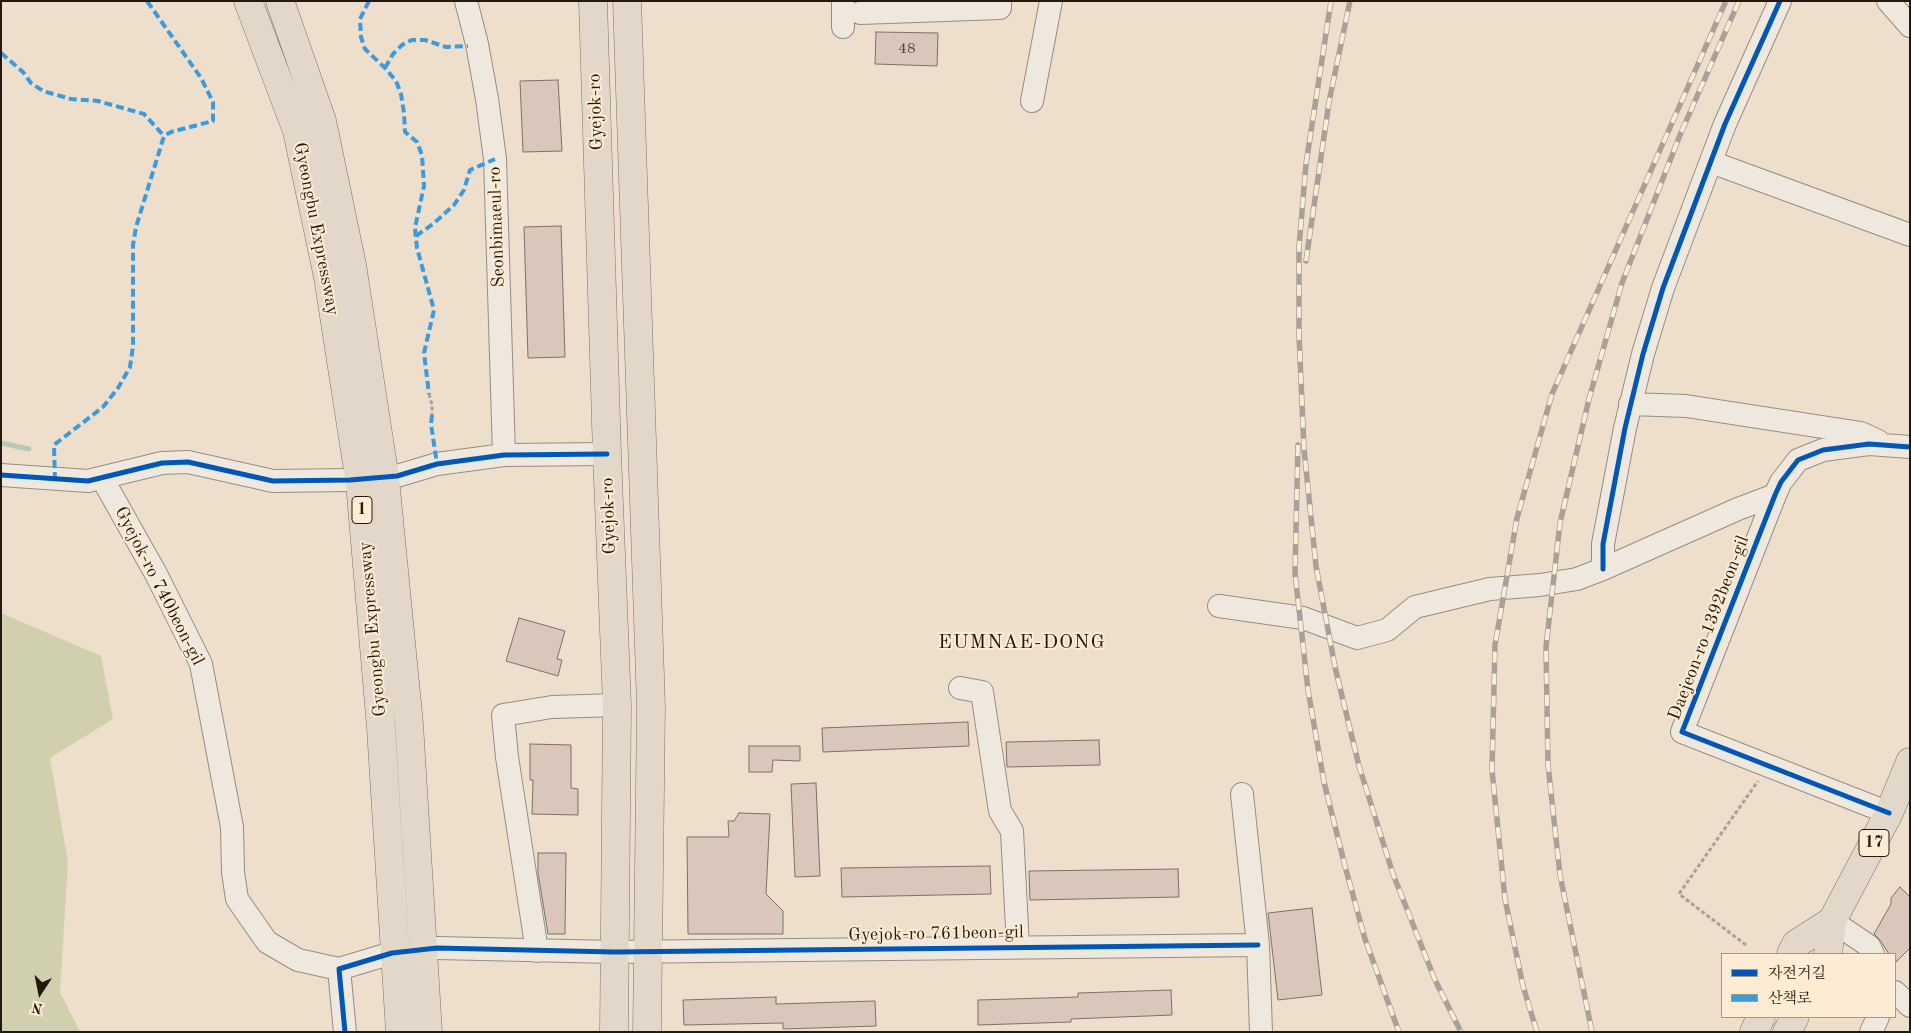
<!DOCTYPE html>
<html>
<head>
<meta charset="utf-8">
<style>
	body { margin:0 }
	#map { position:relative; width:1911px; height:1033px; overflow:hidden; background:#eddfcb; font-family:"Old Standard TT","Noto Serif KR",serif }
	canvas { display:block }
	.frame { position:absolute; inset:0; border:2px solid #25190e; pointer-events:none }
	.legend { position:absolute; left:1721px; top:953px; width:175px; height:65px; box-sizing:border-box; background:#fcecd4; border:1px solid #a69885; margin:0; padding:6px 9px; list-style:none; font-size:15px; color:#25190e }
	.legend li { display:flex; align-items:center; gap:10px; height:25px }
	.legend b { width:25px; border:1px solid #a69885 }
	.north { position:absolute; left:15px; top:968px; width:50px; height:50px; -webkit-text-stroke:4px #fcecd4; paint-order:stroke; rotate:191deg; font-size:14px; font-weight:700; line-height:20px; text-align:center; color:#25190e }
	.north::after { content:''; display:block; margin:auto; width:18px; height:22px; background:#25190e; clip-path:polygon(50% 0,100% 100%,50% 72%,0 100%) }
</style>
</head>
<body>
<div id="map">
<canvas width="1911" height="1033"></canvas>
<div class="frame"></div>
<ul class="legend">
<li><b style="height:6px;background:#0057b8"></b>자전거길</li>
<li><b style="height:6px;background:#3c9bde"></b>산책로</li>
</ul>
<div class="north">N</div>
</div>
<script>
const g = document.querySelector('canvas').getContext('2d');
g.lineJoin = 'round';
function fill(path, color) { g.fillStyle = color; g.fill(path, 'evenodd'); }
const toPath = rows => new Path2D(rows.map(r => 'M' + r).join(''));
function stroke(path, color, width, dash) { g.strokeStyle = color; g.lineWidth = width; g.lineCap = dash ? 'butt' : 'round'; g.setLineDash(dash || []); g.stroke(path); }
function drawText(font, color, halo, rows, align = 'center') {
  g.font = font + ' "Old Standard TT",serif'; g.lineWidth = 4; g.setLineDash([]); g.textBaseline = 'middle'; g.strokeStyle = halo; g.fillStyle = color; for (const [text, x, y, turn = 0] of rows) {
    g.save(); g.translate(x, y); g.rotate((+turn || 0) * Math.PI / 180); g.textAlign = isNaN(turn) ? turn : align; if (halo) g.strokeText(text, 0, 0); g.fillText(text, 0, 0); g.restore();
  }
}
fill(toPath([
	[1,613,101,656,113,719,50,758,68,862,60,992,80,1032,1,1032]
]), '#d0d0ae');
stroke(toPath([
	[1,443,29,449]
]), '#b6c8b7', 5);
const building = toPath([
	[876,32,938,33,937,66,875,64,876,32],
	[558,80,562,151,523,152,520,81,558,80],
	[561,226,565,357,528,358,524,227,561,226],
	[519,618,565,631,557,659,562,660,558,676,506,661,519,618],
	[968,722,969,746,823,752,822,728,968,722],
	[1099,740,1100,765,1007,767,1006,742,1099,740],
	[530,744,571,745,571,788,578,789,578,815,532,814,533,780,530,780,530,744],
	[749,746,800,746,800,761,773,760,772,772,749,772,749,746],
	[816,783,820,876,795,877,791,784,816,783],
	[739,813,770,814,766,894,783,911,783,934,688,934,687,837,729,837,728,821,734,821,739,813],
	[538,853,566,853,565,934,548,934,538,873,538,853],
	[990,866,991,894,842,897,841,868,990,866],
	[1178,869,1179,897,1030,900,1029,871,1178,869],
	[1900,887,1910,897,1910,948,1896,962,1895,954,1889,954,1880,940,1874,934,1891,904,1891,898,1900,887],
	[1312,908,1322,995,1278,1000,1268,913,1312,908],
	[1171,990,1172,1015,1071,1019,1071,1022,978,1025,978,1000,1078,997,1078,993,1171,990],
	[776,997,776,1004,875,1001,876,1026,783,1029,783,1023,684,1025,683,1000,776,997]
]);
fill(building, '#dac6ba');
stroke(building, '#7b7267', 1);
const minor = toPath([
	[466,1,477,44,487,99,495,159,504,455],
	[843,1,843,27],
	[1888,1,1910,26],
	[860,13,1000,8,1000,1],
	[1032,101,1051,1],
	[1711,162,1910,235],
	[1630,404,1686,406,1861,433,1878,441],
	[1,475,88,481,162,463,188,462,273,481,350,480],
	[397,476,437,464,504,455,607,454],
	[102,478,156,574,201,664,232,827,233,872,237,899,267,942,298,960,339,969],
	[1603,569,1603,544,1625,428,1643,354,1663,288,1725,124,1780,1],
	[1219,606,1303,618,1357,638,1387,630,1415,607,1490,589,1540,585,1577,579,1603,569,1738,509,1775,495],
	[960,688,982,692,1000,811,1012,831,1018,947],
	[1242,794,1258,945,1261,1032],
	[1889,813,1682,732,1775,495,1781,482,1798,460,1823,450,1869,444,1910,447],
	[1832,921,1869,946,1873,954],
	[437,948,614,952,1258,945],
	[537,951,507,757,503,715,552,707,617,705],
	[1895,992,1910,1006],
	[345,1032,339,969,392,953],
	[1871,1032,1878,1017]
]);
const major = toPath([
	[593,1,607,454,617,705,614,1032],
	[627,1,651,706,647,1032],
	[1791,954,1796,944,1832,921],
	[1828,954,1832,921,1889,813,1910,762],
	[1754,1032,1761,1017],
	[1787,1032,1795,1017]
]);
const highway = toPath([
	[248,1,297,131,328,277,360,483,381,728,400,1032],
	[280,1,322,121,352,265,385,479,409,724,428,1032]
]);
stroke(minor, '#978d81', 24);
stroke(major, '#7b7267', 29);
stroke(highway, '#7b7267', 29);
stroke(toPath([
	[429,394,432,405,432,415],
	[1746,945,1679,894,1758,781]
]), '#a7a199', 3, [4, 2.5]);
stroke(minor, '#efe8de', 22);
stroke(major, '#e2d7c8', 28);
stroke(highway, '#e2d7c8', 28);
const rail = toPath([
	[1331,1,1306,164,1299,247,1299,335,1304,449,1316,566,1335,667,1359,766,1393,874,1435,980,1461,1032],
	[1306,261,1329,102,1350,1],
	[1298,445,1295,573,1308,690,1324,782,1345,866,1365,939,1399,1032],
	[1537,1032,1523,986,1505,899,1492,770,1495,645,1517,518,1552,394,1726,1],
	[1592,1032,1560,875,1548,765,1546,647,1560,523,1589,399,1622,283,1680,135,1739,1]
]);
stroke(rail, '#a7a199', 5.5);
stroke(rail, '#fcecd4', 4, [11]);
stroke(toPath([
	[369,1,360,19,361,37,365,49,385,68,396,81,401,94,404,113,405,132,417,142,422,155,424,186,415,228,417,248,434,310,424,353,429,394],
	[1,53,23,72,31,83,43,91,71,99,98,101,144,114,164,136],
	[385,68,393,54,402,45,412,40,425,40,446,47,468,46],
	[416,236,433,224,454,205,464,190,470,170,495,159],
	[432,415,431,424,437,464],
	[55,480,54,445,103,407,118,388,130,367,133,346,133,245,136,227,164,136,171,132,213,121,213,102,201,78,147,1]
]), '#3c9bde', 4, [8, 4]);
stroke(toPath([
	[1,475,88,481,162,463,188,462,273,481,350,480,397,476,437,464,504,455,607,454],
	[1603,569,1603,544,1625,428,1643,354,1663,288,1725,124,1780,1],
	[1889,813,1682,732,1775,495,1781,482,1798,460,1823,450,1869,444,1910,447],
	[345,1032,339,969,392,953,437,948,614,952,1258,945]
]), '#0057b8', 5);
drawText('15px', '#524439', null, [
	["48",907,49]
]);
for (const [x, y, w] of [
	[362,510,20],
	[1874,843,30]
]) { const box = new Path2D(); box.roundRect(x - w / 2, y - 13.5, w, 27, 4); g.fillStyle = '#fcecd4'; g.fill(box); stroke(box, '#25190e', 1); }
drawText('bold 16px', '#25190e', null, [
	["1",362,510],
	["17",1874,843]
]);
drawText('18px', '#25190e', '#fcecd4', [
	["Gyejok-ro",596,112,-92],
	["Seonbimaeul-ro",497,227,-92],
	["Gyeongbu Expressway",316,229,79],
	["Gyejok-ro",609,516,-92],
	["Gyejok-ro 740beon-gil",159,586,63],
	["Daejeon-ro 1392beon-gil",1709,628,-69],
	["Gyeongbu Expressway",373,629,-95],
	["Gyejok-ro 761beon-gil",936,934,-1]
]);
g.letterSpacing = '1px';
drawText('20px', '#25190e', '#fcecd4', [
	["EUMNAE-DONG",1022,643]
]);
g.letterSpacing = '0px';
</script>
</body>
</html>
